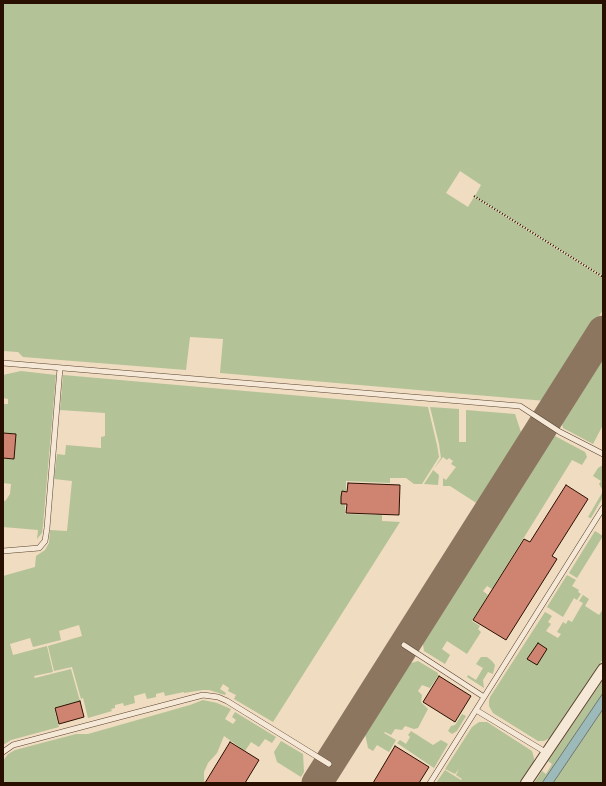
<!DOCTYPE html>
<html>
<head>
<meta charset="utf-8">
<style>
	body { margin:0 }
	#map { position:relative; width:606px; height:786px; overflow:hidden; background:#f0dcc0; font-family:"IM FELL DW Pica",serif }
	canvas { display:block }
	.frame { position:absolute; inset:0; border:4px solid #280f00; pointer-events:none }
</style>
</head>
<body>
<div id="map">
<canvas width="606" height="786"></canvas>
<div class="frame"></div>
</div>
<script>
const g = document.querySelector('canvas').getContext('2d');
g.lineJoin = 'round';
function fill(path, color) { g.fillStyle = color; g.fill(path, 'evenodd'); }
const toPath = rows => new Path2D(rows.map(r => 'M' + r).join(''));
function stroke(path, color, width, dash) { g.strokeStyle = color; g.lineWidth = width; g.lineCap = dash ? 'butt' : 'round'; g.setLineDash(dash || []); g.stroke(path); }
fill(toPath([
	[3,3,603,3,603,276,475,196,481,185,460,171,446,193,468,207,474,197,603,278,603,310,546,401,220,373,223,339,190,337,186,370,23,357,18,352,3,351],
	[603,352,603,425,593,444,563,428,561,420],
	[21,371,56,375,43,525,42,533,37,539,38,530,3,527,3,502,6,500,10,494,11,484,3,483,3,458,14,459,16,434,3,433,3,404,8,404,8,399,3,398,3,375],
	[63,375,428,407,437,445,439,457,422,484,414,484,406,478,390,478,390,483,346,481,346,492,341,492,341,505,345,505,345,514,382,515,382,521,400,522,273,722,234,699,236,695,228,691,229,688,223,684,220,689,226,693,225,695,209,690,203,690,184,693,184,692,165,696,164,692,156,694,156,697,147,699,145,693,134,696,135,703,124,706,123,703,115,705,115,708,111,709,112,711,88,718,83,698,81,699,72,667,54,671,48,646,82,636,79,625,59,631,61,640,33,647,30,638,10,644,13,655,47,646,53,672,34,676,35,678,71,669,80,701,54,708,59,727,11,740,3,745,3,576,35,567,36,556,45,550,49,543,50,530,67,531,72,481,54,479,57,454,65,455,66,445,101,448,101,437,105,436,105,413,60,410],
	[430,407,459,409,459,442,466,442,466,410,515,414,523,438,481,506,450,486,443,486,443,478,446,480,456,467,451,464,453,461,449,458,447,460,443,457,433,470,439,475,438,485,424,484,441,458,439,444],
	[555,436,585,452,587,457,582,465,572,460,492,589,487,586,483,591,488,595,472,621,480,626,478,629,481,632,467,654,447,641,442,649,450,655,445,664,424,651,422,638,547,440],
	[603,465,603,497,591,518,588,517,602,493,602,489,599,484,601,481,593,476,598,468],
	[595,531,603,536,577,578,569,573],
	[567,575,576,580,572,586,579,590,578,592,581,594,577,600,574,598,563,617,547,607],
	[583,595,589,599,585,606,599,615,603,609,603,659,550,738,544,741,538,741,493,713,489,706,489,701,490,697,545,612,552,616,548,622,551,624,546,631,558,638,561,634,557,632,563,622,566,624,568,620,572,622,583,603,579,601],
	[481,657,487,657,492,661,495,665,493,674,488,672,483,680,484,688,467,677,468,675,476,680,483,668,476,664],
	[418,661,438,673,438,676,430,688,422,685,418,691,422,695,421,702,428,709,418,728,414,729,405,726,402,730,395,729,391,735,385,732,384,733,396,740,389,752,377,745,373,751,368,748,364,729,405,665],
	[603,680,603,693,542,783,534,783,542,771,546,774,552,764,548,761],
	[203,700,217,703,231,709,225,719,233,724,236,720,232,717,235,712,276,737,272,743,265,739,259,747,251,742,245,751,224,736,217,753,208,763,204,772,204,781,207,783,3,783,3,761,8,754,15,750,76,734,88,734,190,705],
	[603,709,603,783,553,783],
	[462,714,466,716,457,731,452,734,448,731,451,726,455,725],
	[479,722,487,722,532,751,534,758,534,762,520,783,436,783,445,770,461,780,462,779,456,775,459,769,455,774,445,769,472,727],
	[411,731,433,745,441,740,448,744,434,768,397,743,400,740,406,744,410,737,408,735],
	[281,741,303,754,304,772,301,777,277,762,274,752]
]), '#b3c297');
const water = toPath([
	[603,693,603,709,553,783,542,783,603,693]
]);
fill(water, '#9cbab9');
stroke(water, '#6e766f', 1);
stroke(toPath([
	[317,783,603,331]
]), '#8c7660', 31);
const building = toPath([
	[3,433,16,434,14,459,3,458,3,433],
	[348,483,400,485,399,515,346,513,347,504,341,504,341,497,342,491,347,492,348,483],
	[566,485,588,499,552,556,557,559,506,640,473,620,524,539,530,542,566,485],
	[538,643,547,649,537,665,527,659,538,643],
	[439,676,471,696,455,722,423,702,439,676],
	[80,701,84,717,59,724,55,708,80,701],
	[230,742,259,760,245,783,205,783,230,742],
	[395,746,429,767,419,783,373,783,395,746]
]);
fill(building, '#cf8471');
stroke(building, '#280f00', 1);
const lane = toPath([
	[3,363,520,406,560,432,603,454],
	[3,551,39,548,45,541,47,528,60,368],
	[404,645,484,697],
	[476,710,547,753],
	[3,752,13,745,203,695,218,697,227,701,329,764],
	[430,783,603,508]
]);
const street = toPath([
	[526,783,603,669]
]);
stroke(lane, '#5a4230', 6);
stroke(street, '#5a4230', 12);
stroke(toPath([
	[474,196,603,277]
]), '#280f00', 2, [1, 2]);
stroke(lane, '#f5e8d6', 5);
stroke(street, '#f5e8d6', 10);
</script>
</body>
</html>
